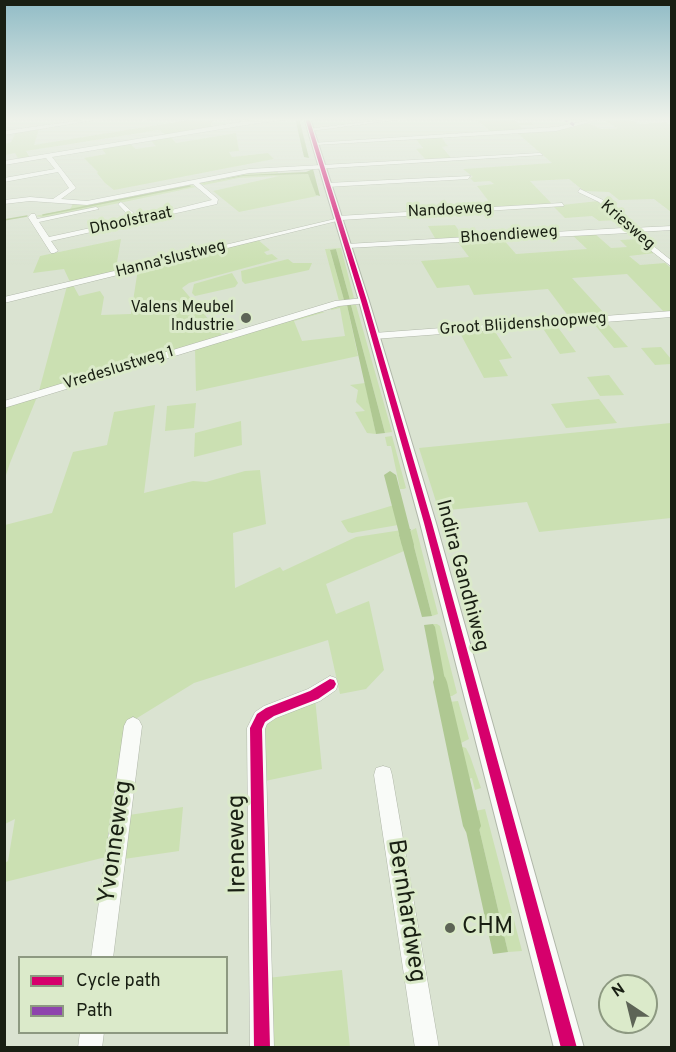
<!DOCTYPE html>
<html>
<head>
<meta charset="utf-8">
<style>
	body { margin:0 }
	#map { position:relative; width:676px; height:1052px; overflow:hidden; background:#dae3d1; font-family:Overpass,sans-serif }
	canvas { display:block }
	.frame { position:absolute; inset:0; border:6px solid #191f13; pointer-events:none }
	.legend { position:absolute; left:18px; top:956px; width:210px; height:78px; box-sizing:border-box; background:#dbeaca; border:2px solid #8d9981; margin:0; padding:8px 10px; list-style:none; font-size:18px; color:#191f13 }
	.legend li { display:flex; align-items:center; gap:12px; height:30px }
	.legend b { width:30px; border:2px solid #8d9981 }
	.north { position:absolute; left:598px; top:974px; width:60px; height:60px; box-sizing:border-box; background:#dbeaca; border:2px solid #8d9981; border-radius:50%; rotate:325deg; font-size:16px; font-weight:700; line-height:24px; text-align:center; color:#191f13 }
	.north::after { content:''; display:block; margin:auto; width:21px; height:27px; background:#5d6456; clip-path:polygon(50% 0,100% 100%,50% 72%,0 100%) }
</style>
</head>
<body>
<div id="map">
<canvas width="676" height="1052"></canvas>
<div class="frame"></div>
<ul class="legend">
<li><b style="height:8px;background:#d6006c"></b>Cycle path</li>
<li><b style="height:8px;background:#8e44ad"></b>Path</li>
</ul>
<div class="north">N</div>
</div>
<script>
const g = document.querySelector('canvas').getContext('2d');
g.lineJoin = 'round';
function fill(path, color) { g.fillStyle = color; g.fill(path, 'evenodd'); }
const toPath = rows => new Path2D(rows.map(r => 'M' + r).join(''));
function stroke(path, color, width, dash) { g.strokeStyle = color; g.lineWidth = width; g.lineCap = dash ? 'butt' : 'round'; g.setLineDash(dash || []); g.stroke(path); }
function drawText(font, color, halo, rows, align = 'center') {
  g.font = font + ' Overpass,sans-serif'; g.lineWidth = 6; g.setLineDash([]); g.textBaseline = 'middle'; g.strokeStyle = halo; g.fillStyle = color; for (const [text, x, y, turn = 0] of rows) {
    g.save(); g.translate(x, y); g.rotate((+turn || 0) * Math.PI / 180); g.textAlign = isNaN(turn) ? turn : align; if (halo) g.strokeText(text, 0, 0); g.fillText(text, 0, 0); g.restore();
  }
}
fill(toPath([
	[200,118,233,118,212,121,211,128,167,136,159,130,26,151,30,158,19,160,15,153,5,155,5,144,11,142,16,132,39,129,34,145],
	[484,118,512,118,518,123,531,122,534,125,519,125,524,130,491,132,475,119],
	[607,118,627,118,639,124,665,122,671,125,671,212,654,199,619,200,609,192,584,191,569,179,530,181,552,204,494,208,477,186,494,184,490,181,474,182,470,178,473,177,463,169,552,163,516,132,564,129,588,123,601,129,617,128,601,119],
	[236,133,239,151,229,152,232,157,268,153,274,159,114,190,105,183,97,173,98,172,84,158,106,154,100,147,129,143,136,149,156,146,149,139,170,136,176,143],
	[441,137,448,146,442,147,452,159,426,160,416,149,423,148,415,138],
	[277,170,278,173,243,175,205,183,244,176,308,174,317,196,239,212,213,191,279,176,239,178,204,185,199,183,242,174],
	[190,184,196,187,47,218,35,216,70,209,73,204,88,204],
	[598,201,619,220,599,221,592,216,565,218,553,206],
	[455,225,464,238,436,240,428,226],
	[593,232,611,248,627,247,620,240,639,239,655,253,629,256,640,265,665,263,671,268,671,311,663,311,627,274,572,278,604,313,569,317,548,289,474,295,469,285,437,288,421,261,469,257,457,241,502,238,516,254,587,249,570,233],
	[121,239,116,268,118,271,70,282,64,269,33,273,40,256],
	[257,239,270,250,264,252,267,255,272,254,278,259,189,283,182,288,222,335,39,391,67,286,73,285,79,296,100,291,104,297,101,315,131,314,138,269],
	[341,248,354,298,350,300,336,249,330,250,344,300,339,301,325,249],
	[288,259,293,263,312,263,309,270,245,284,242,281,241,271],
	[232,273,238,283,235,287,195,296,192,293,194,284],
	[347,305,358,356,196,391,195,348,314,312,325,312,294,321,302,341,345,336,340,308,331,310,330,308],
	[351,305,356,305,392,432,385,433],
	[607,323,628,347,614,348,594,324],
	[557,326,576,352,560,354,542,327],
	[494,330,512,358,499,360,508,376,484,378,460,333],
	[661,347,671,359,671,364,655,365,641,348],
	[609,375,624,395,600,396,587,377],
	[365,383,376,434,367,433,355,412,365,411,356,402,358,390,350,385],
	[37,397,10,463,5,478,5,407],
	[599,399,617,423,566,428,551,404],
	[196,403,194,428,165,431,167,406],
	[155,405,144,493,193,481,206,482,245,471,260,470,266,524,233,533,235,588,280,567,283,571,356,537,402,530,399,535,404,551,326,584,336,614,369,601,384,670,366,689,340,694,328,640,194,683,129,723,110,856,5,882,5,863,8,861,15,819,5,824,5,525,52,513,73,452,107,445,114,412],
	[241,421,242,445,194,457,195,433],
	[671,423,671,518,539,532,527,502,439,511,419,448],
	[392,436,406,488,404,489,400,489,391,446,387,446,385,437],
	[394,505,398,525,352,533,348,532,341,521],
	[416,528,438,614,432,616,410,531],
	[433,624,437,624,440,626,457,693,452,696,448,696],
	[315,698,322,769,265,781,264,720],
	[458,701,469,739,459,744,449,702],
	[463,747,466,748,470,756,481,788,475,790,472,778,468,779,460,748],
	[183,807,179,851,124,859,129,815],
	[485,809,522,951,508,952,475,811],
	[342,970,350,1047,269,1047,267,978]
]), '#cbe0b2');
fill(toPath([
	[313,169,320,196,316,195,308,174,244,176,205,183,243,175,306,172],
	[336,249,350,300,344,300,330,250],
	[347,305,351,305,385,433,376,434],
	[411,529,410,531,432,616,422,617,399,535,402,530],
	[433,624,435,627,448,696,438,698,424,625],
	[449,702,459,744,450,746,439,704],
	[460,748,468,779,457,782,450,751],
	[475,811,508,952,493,954,462,813]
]), '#afc892');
stroke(toPath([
	[43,215,190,186],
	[4,220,27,216]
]), '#afc892', 1.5);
fill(toPath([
	[295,118,299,118,309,158,304,157,295,118],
	[390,471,396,475,414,545,412,548,408,550,404,548,402,545,384,475,390,471],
	[440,675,445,677,447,682,481,826,478,832,472,835,466,832,463,826,433,682,435,677,440,675]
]), '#afc892');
const minor = toPath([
	[4,118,14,118,4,121,4,118],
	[96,118,107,118,4,135,4,131,96,118],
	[141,118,146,118,146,119,144,120,141,118],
	[285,118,304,118,252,124,52,157,76,188,61,199,87,201,249,169,540,153,543,155,249,173,199,183,218,199,217,204,51,241,58,251,54,253,51,253,28,217,31,214,35,214,37,219,96,207,99,209,39,222,49,237,132,219,118,204,121,202,139,218,212,200,193,184,87,205,30,201,4,204,4,200,30,197,53,199,69,188,58,172,4,182,4,178,55,169,46,158,4,165,4,161,252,120,285,118],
	[398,118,412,118,310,131,307,129,398,118],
	[598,118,606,118,556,131,315,145,312,143,556,127,598,118],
	[470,176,468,179,327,187,324,185,327,183,470,176],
	[580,189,603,200,631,228,672,226,672,230,636,232,672,261,672,267,628,233,347,248,343,246,347,244,623,228,599,202,578,192,580,189],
	[562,203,564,206,341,220,4,303,4,297,335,219,338,216,562,203],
	[364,298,367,299,367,303,339,306,4,408,4,401,335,301,364,298],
	[672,311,672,317,374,339,369,336,374,333,672,311],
	[330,676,336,678,338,684,336,690,320,701,276,718,267,724,265,729,274,1048,250,1048,247,728,255,712,264,706,308,689,330,676],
	[133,717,139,720,142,726,113,958,91,958,124,726,127,720,133,717],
	[383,766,390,768,392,775,439,1048,415,1048,374,775,376,768,383,766],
	[80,1032,104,1032,102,1048,78,1048,80,1032]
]);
const major = toPath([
	[304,118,310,118,369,301,436,523,584,1048,554,1048,420,523,359,301,304,118]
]);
stroke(minor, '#b0b7a9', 1);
stroke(major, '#b0b7a9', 2);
fill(minor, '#f9fbf8');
fill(major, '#f9fbf8');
stroke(toPath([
	[563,118,574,125],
	[475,119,480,118]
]), '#8e44ad', 3, [6, 3]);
fill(toPath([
	[305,118,309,118,367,301,432,523,577,1048,561,1048,424,523,361,301,305,118],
	[330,679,334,680,336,684,334,688,318,699,274,716,265,722,262,729,270,1048,254,1048,250,728,257,714,266,708,310,691,330,679]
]), '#d6006c');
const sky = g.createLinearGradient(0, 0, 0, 265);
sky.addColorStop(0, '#91bcc6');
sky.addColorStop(0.45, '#eef2ea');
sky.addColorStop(1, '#eef2ea00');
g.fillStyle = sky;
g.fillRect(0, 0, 676, 265);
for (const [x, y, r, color] of [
	[246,318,6,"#5d6456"],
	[450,928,6,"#5d6456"]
]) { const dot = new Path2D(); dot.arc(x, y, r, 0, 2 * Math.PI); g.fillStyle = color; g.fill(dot); stroke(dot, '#dbeaca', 2); }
drawText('16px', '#191f13', '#dbeaca', [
	["Nandoeweg",450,211,-3],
	["Dhoolstraat",131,222,-12],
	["Kriesweg",627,226,41],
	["Bhoendieweg",509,236,-4],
	["Hanna'slustweg",171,260,-14],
	["Groot Blijdenshoopweg",523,325,-4],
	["Vredeslustweg 1",119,369,-17]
]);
drawText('16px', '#191f13', '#dbeaca', [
	["Valens Meubel",234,309],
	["Industrie",234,327]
], 'right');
drawText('20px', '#191f13', '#dbeaca', [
	["Indira Gandhiweg",461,576,75]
]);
drawText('24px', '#191f13', '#dbeaca', [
	["Yvonneweg",117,842,-82],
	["Ireneweg",239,844,-91],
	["Bernhardweg",405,911,81]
]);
drawText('24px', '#191f13', '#dbeaca', [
	["CHM",462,928]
], 'left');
</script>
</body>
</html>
